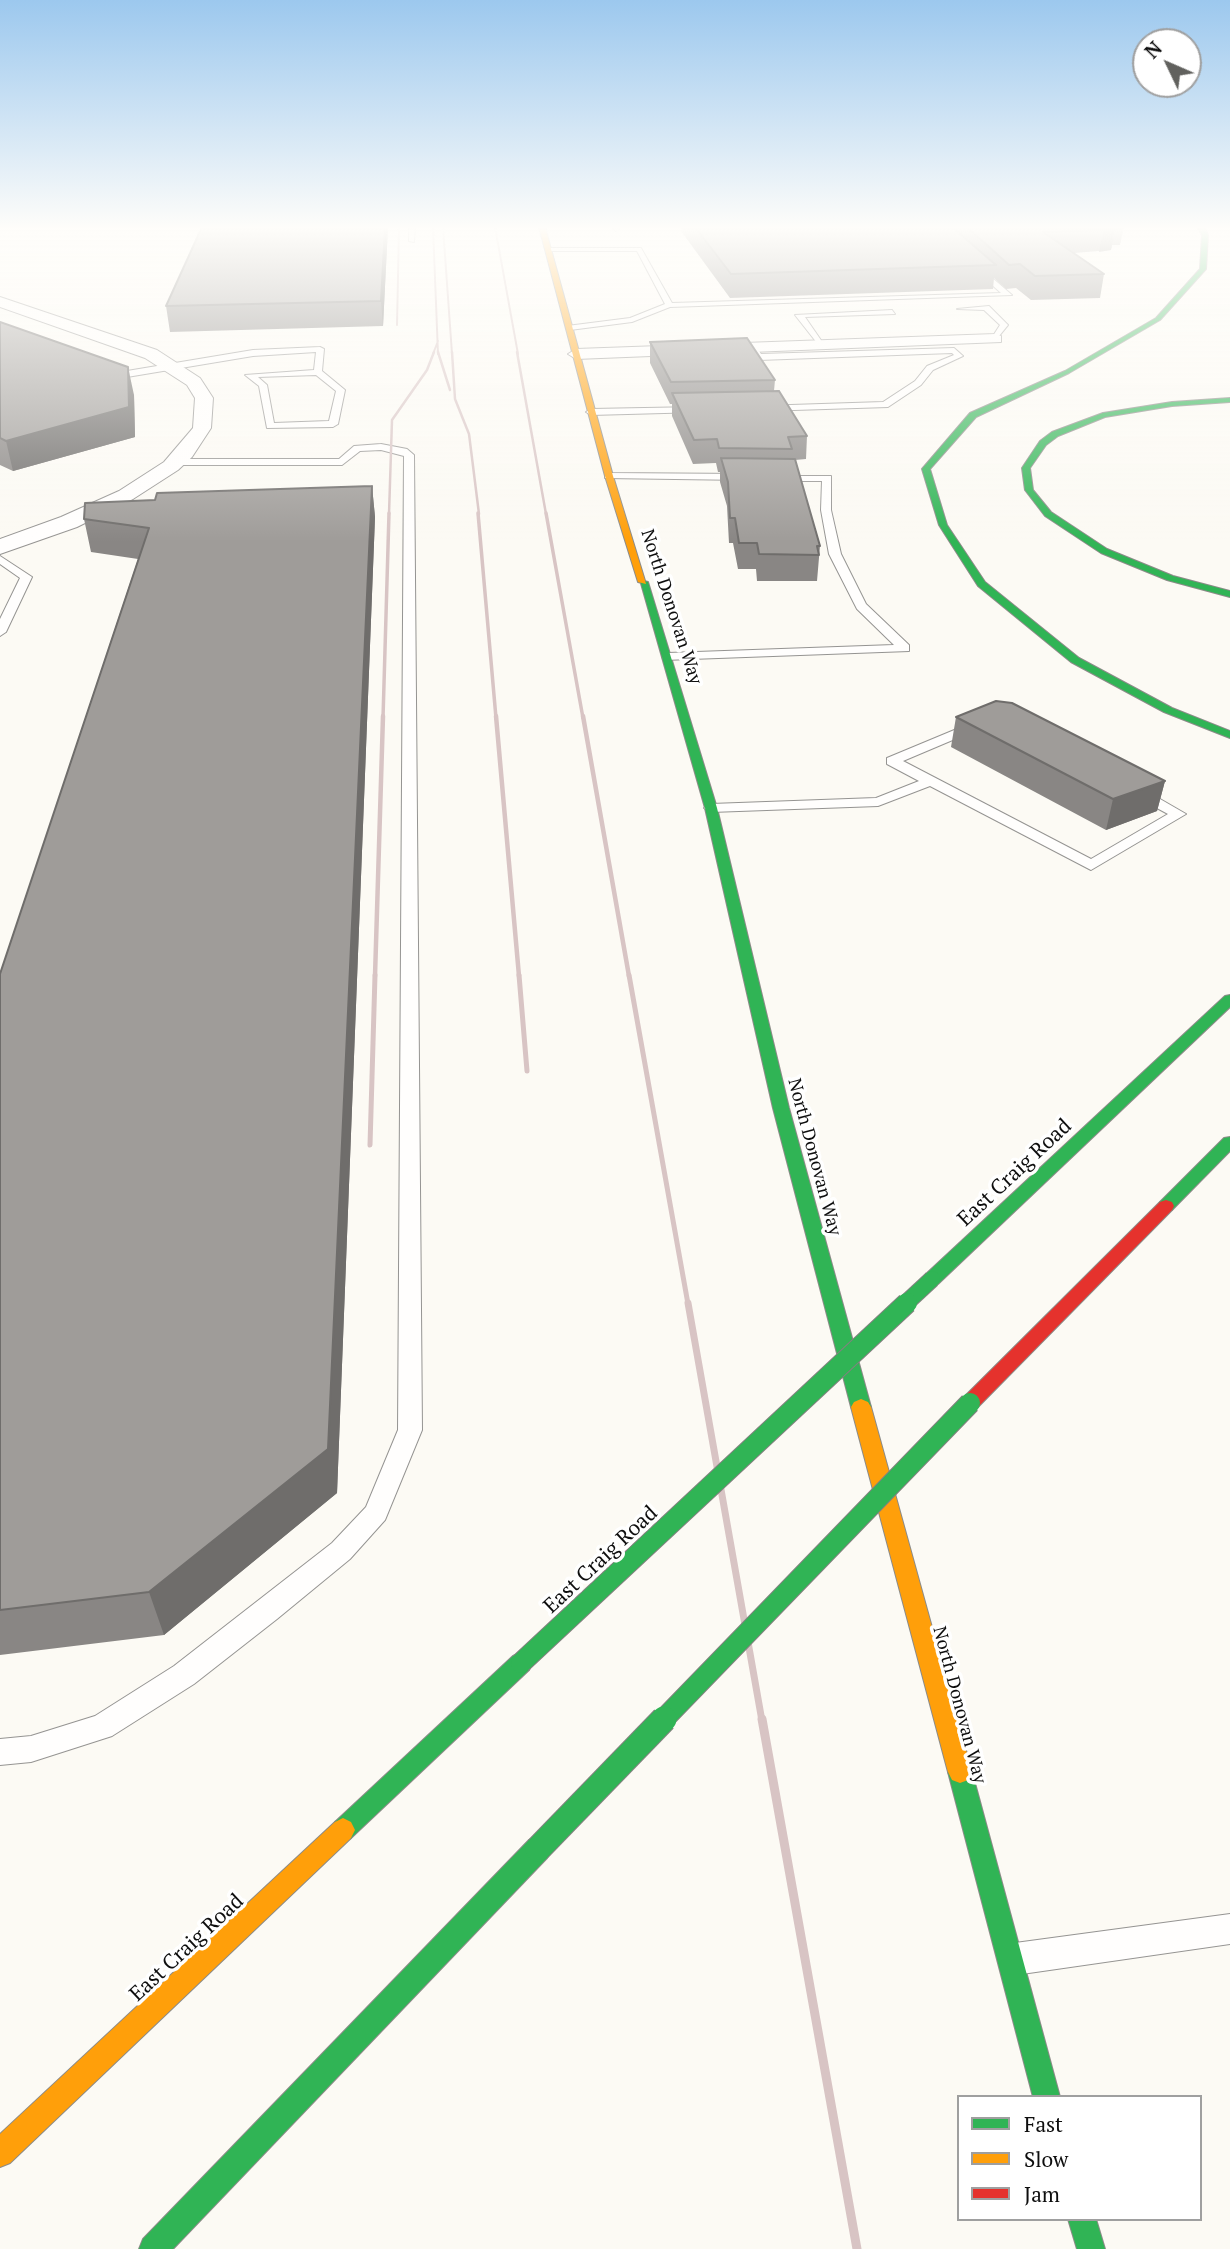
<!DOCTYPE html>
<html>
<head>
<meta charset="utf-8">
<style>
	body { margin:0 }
	#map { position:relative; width:1230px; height:2249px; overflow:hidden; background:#fcfaf4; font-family:"PT Serif",serif }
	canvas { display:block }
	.legend { position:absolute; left:957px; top:2095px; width:245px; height:126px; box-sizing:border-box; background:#fff; border:2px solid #9f9f9f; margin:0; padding:9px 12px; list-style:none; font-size:21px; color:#0e0e0e }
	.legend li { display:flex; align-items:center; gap:14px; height:35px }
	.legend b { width:35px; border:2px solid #9f9f9f }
	.north { position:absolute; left:1132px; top:28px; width:70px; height:70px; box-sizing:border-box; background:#fff; border:2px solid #9f9f9f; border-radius:50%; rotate:314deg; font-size:19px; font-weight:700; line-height:28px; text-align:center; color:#0e0e0e }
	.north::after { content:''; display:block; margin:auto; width:24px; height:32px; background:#61615e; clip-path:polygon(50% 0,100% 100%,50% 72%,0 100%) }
</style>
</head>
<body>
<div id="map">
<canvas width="1230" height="2249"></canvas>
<ul class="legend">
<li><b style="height:9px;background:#30b455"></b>Fast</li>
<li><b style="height:9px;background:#ff9f0a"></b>Slow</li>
<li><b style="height:9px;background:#e5322d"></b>Jam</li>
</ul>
<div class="north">N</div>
</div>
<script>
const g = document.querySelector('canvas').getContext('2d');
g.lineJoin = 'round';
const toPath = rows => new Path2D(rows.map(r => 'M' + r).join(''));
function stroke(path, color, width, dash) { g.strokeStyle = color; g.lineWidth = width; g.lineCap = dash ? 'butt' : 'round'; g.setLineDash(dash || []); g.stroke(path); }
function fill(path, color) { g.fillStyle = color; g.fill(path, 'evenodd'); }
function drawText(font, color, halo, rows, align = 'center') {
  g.font = font + ' "PT Serif",serif'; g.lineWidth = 7; g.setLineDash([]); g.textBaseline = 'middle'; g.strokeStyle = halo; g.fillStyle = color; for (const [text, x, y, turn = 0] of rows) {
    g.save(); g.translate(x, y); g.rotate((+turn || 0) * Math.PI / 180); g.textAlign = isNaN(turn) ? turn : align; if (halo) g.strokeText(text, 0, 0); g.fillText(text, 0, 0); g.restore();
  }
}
const lane = toPath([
	[409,227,415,227,414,242,409,241,409,227],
	[612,227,618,227,619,229,616,231,612,227],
	[548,248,641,248,672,303,1001,293,973,268,976,264,1012,295,670,307,632,322,570,330,567,326,630,318,665,304,637,251,546,251,548,248],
	[989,306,1008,325,995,341,991,339,1000,325,984,310,957,309,989,306],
	[892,310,895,314,805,317,825,346,821,348,795,315,892,310],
	[750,346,756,346,761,354,954,348,963,356,933,370,921,385,888,407,763,411,760,406,883,402,915,381,927,366,954,355,952,353,759,360,750,346],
	[320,347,324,349,322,371,345,390,338,424,333,427,267,428,259,386,245,375,314,370,316,352,253,356,127,377,113,375,102,367,106,364,127,371,253,350,320,347],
	[316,375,336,391,329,421,274,423,267,385,258,377,316,375],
	[698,407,701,412,591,415,586,412,591,409,698,407],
	[381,444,407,449,414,455,422,1430,385,1520,350,1559,277,1619,194,1684,112,1736,31,1762,0,1765,0,1739,31,1736,95,1716,174,1666,332,1543,366,1507,398,1430,404,456,381,450,360,451,342,465,175,465,170,462,175,459,339,459,354,446,381,444],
	[609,473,745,474,750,477,745,480,605,478,605,474,609,473],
	[771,476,831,476,831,510,841,554,866,604,909,645,909,651,664,660,662,657,668,653,894,645,857,609,829,554,821,510,822,481,775,481,771,480,771,476],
	[0,556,32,577,6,632,0,636,0,619,20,578,0,564,0,556],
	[976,721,981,722,981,728,903,761,1091,859,1168,814,1131,794,1131,788,1141,788,1186,814,1091,870,930,786,878,806,711,812,704,808,711,804,876,798,919,781,887,764,887,758,976,721],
	[1230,1914,1230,1944,1015,1975,1004,1970,999,1959,1004,1948,1015,1943,1230,1914]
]);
const street = toPath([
	[0,297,157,350,200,378,213,398,211,428,192,457,178,470,133,499,77,527,0,554,0,539,61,517,119,491,164,462,193,428,195,398,187,385,145,358,0,307,0,297],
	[995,334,1001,336,1001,342,576,359,568,354,576,349,995,334]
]);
const fast = toPath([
	[1198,227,1204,227,1208,235,1206,269,1160,320,1069,373,976,417,930,469,947,525,985,582,1079,658,1172,708,1230,731,1230,738,1164,712,1071,662,978,586,939,525,922,469,970,413,1065,371,1156,318,1200,269,1202,235,1198,227],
	[1230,398,1230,402,1172,406,1105,417,1058,436,1046,445,1030,468,1033,490,1051,512,1107,549,1173,576,1230,591,1230,597,1167,580,1101,553,1045,516,1025,490,1022,468,1040,441,1052,432,1103,413,1172,402,1230,398],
	[640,580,648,582,717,808,789,1108,871,1407,868,1412,861,1415,854,1412,851,1407,773,1108,705,808,640,580],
	[1230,995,1230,1007,938,1284,926,1284,923,1279,926,1274,1225,996,1230,995],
	[1230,1137,1230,1151,1172,1210,1160,1210,1158,1206,1160,1202,1224,1138,1230,1137],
	[521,1653,529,1656,532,1663,529,1670,351,1838,343,1842,335,1838,331,1830,335,1822,513,1656,521,1653],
	[960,1761,968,1764,972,1772,1060,2097,1033,2097,948,1772,952,1764,960,1761],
	[538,1837,547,1840,550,1849,547,1858,173,2249,139,2249,143,2239,529,1840,538,1837],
	[1068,2219,1096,2219,1105,2249,1077,2249,1068,2219]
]);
const slow = toPath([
	[539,227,545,227,613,476,646,584,638,582,605,476,539,227],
	[861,1399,868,1402,871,1407,972,1772,968,1780,960,1783,952,1780,948,1772,851,1407,854,1402,861,1399],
	[343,1818,351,1822,355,1830,351,1838,10,2163,0,2167,0,2134,335,1822,343,1818]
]);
const jam = toPath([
	[1166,1200,1172,1202,1174,1206,1172,1210,977,1408,970,1410,963,1408,961,1403,963,1398,1160,1202,1166,1200]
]);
stroke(lane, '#959492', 2);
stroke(street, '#959492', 2);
stroke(fast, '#8c8b88', 2);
stroke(slow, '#8c8b88', 2);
stroke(jam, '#8c8b88', 2);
fill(lane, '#fffefd');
fill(street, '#fffefd');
fill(fast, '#30b455');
fill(slow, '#ff9f0a');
fill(jam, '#e5322d');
stroke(toPath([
	[433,227,438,354],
	[443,227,452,354],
	[495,227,518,354],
	[397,325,399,227],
	[433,354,438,341]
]), '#d8c4c4', 2);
stroke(toPath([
	[438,352,450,390],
	[452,352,455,399,469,434,479,514],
	[517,352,546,514],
	[389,514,392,420,427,370,434,352]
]), '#d8c4c4', 2.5);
stroke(toPath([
	[478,513,496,718],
	[546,513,583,718],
	[383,718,389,513]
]), '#d8c4c4', 3.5);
stroke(toPath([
	[496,716,519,976],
	[583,716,629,976],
	[375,976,383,716]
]), '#d8c4c4', 4.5);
stroke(toPath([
	[519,975,527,1071],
	[629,975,688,1304],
	[370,1145,375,975]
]), '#d8c4c4', 5);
stroke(toPath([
	[688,1303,762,1721]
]), '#d8c4c4', 7);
stroke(toPath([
	[762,1719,857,2249]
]), '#d8c4c4', 9);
const fastBridgeFar2 = toPath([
	[905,1304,932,1279]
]);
const fastBridgeFar1 = toPath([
	[521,1663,907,1303],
	[662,1721,970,1403]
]);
const fastBridge = toPath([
	[538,1849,664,1719]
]);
stroke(fastBridgeFar2, '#82827f', 18, []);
stroke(fastBridgeFar1, '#82827f', 22, []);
stroke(fastBridge, '#82827f', 27, []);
stroke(fastBridgeFar2, '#30b455', 16);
stroke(fastBridgeFar1, '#30b455', 20);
stroke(fastBridge, '#30b455', 25);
fill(toPath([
	[202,227,388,227,383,326,170,332,166,306],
	[682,227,1124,227,1120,245,1112,245,1111,250,1074,253,1104,274,1100,298,1031,300,1016,288,1006,289,994,278,993,289,730,298,681,231],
	[0,322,134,395,135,437,13,471,0,465],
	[650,342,775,380,774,391,807,436,806,459,795,460,820,546,817,581,757,581,756,569,738,569,733,543,729,543,727,506,720,482,720,472,718,472,716,463,693,464,672,416,672,404,670,404,650,363],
	[372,486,375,517,337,1493,164,1635,0,1655,0,974,138,559,91,552,84,519,155,500],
	[956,717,1165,781,1157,811,1106,830,951,747]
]), '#898684');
fill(toPath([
	[385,227,388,227,383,326,381,301],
	[1115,228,1111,250,1099,252,1103,230],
	[128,367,134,395,135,437,13,471,6,441],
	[372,486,375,517,337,1493,164,1635,149,1592],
	[1165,781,1157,811,1106,830,1113,799]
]), '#6f6d6b');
const building = toPath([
	[202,227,385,227,381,301,166,306,202,227],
	[695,227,952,227,996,265,731,274,695,227],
	[967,227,1114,227,1115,228,1103,230,1043,232,1104,274,1035,276,1020,264,1009,265,967,227],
	[0,322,128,367,129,407,6,441,0,438,0,322],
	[747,338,775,380,671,382,650,342,747,338],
	[779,391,807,436,788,437,792,449,719,448,717,439,694,440,672,393,779,391],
	[721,458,795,459,820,546,817,546,819,555,759,554,757,543,739,543,735,518,730,518,728,482,721,458],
	[372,486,328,1449,149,1592,0,1610,0,974,149,528,84,519,85,503,155,500,157,493,372,486],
	[996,701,1012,703,1165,781,1113,799,956,717,996,701]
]);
fill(building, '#9f9c99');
stroke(building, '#6f6d6b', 2);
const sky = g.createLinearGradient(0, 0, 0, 542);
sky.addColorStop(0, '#9cc8ee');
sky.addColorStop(0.42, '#fefdfa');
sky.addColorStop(1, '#fefdfa00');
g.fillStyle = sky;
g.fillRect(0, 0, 1230, 542);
drawText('18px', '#0e0e0e', '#fff', [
	["North Donovan Way",671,607,72],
	["North Donovan Way",814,1157,75],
	["North Donovan Way",959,1705,75]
]);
drawText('21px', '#0e0e0e', '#fff', [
	["East Craig Road",1015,1173,-43],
	["East Craig Road",601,1560,-43],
	["East Craig Road",187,1948,-43]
]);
</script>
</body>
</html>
